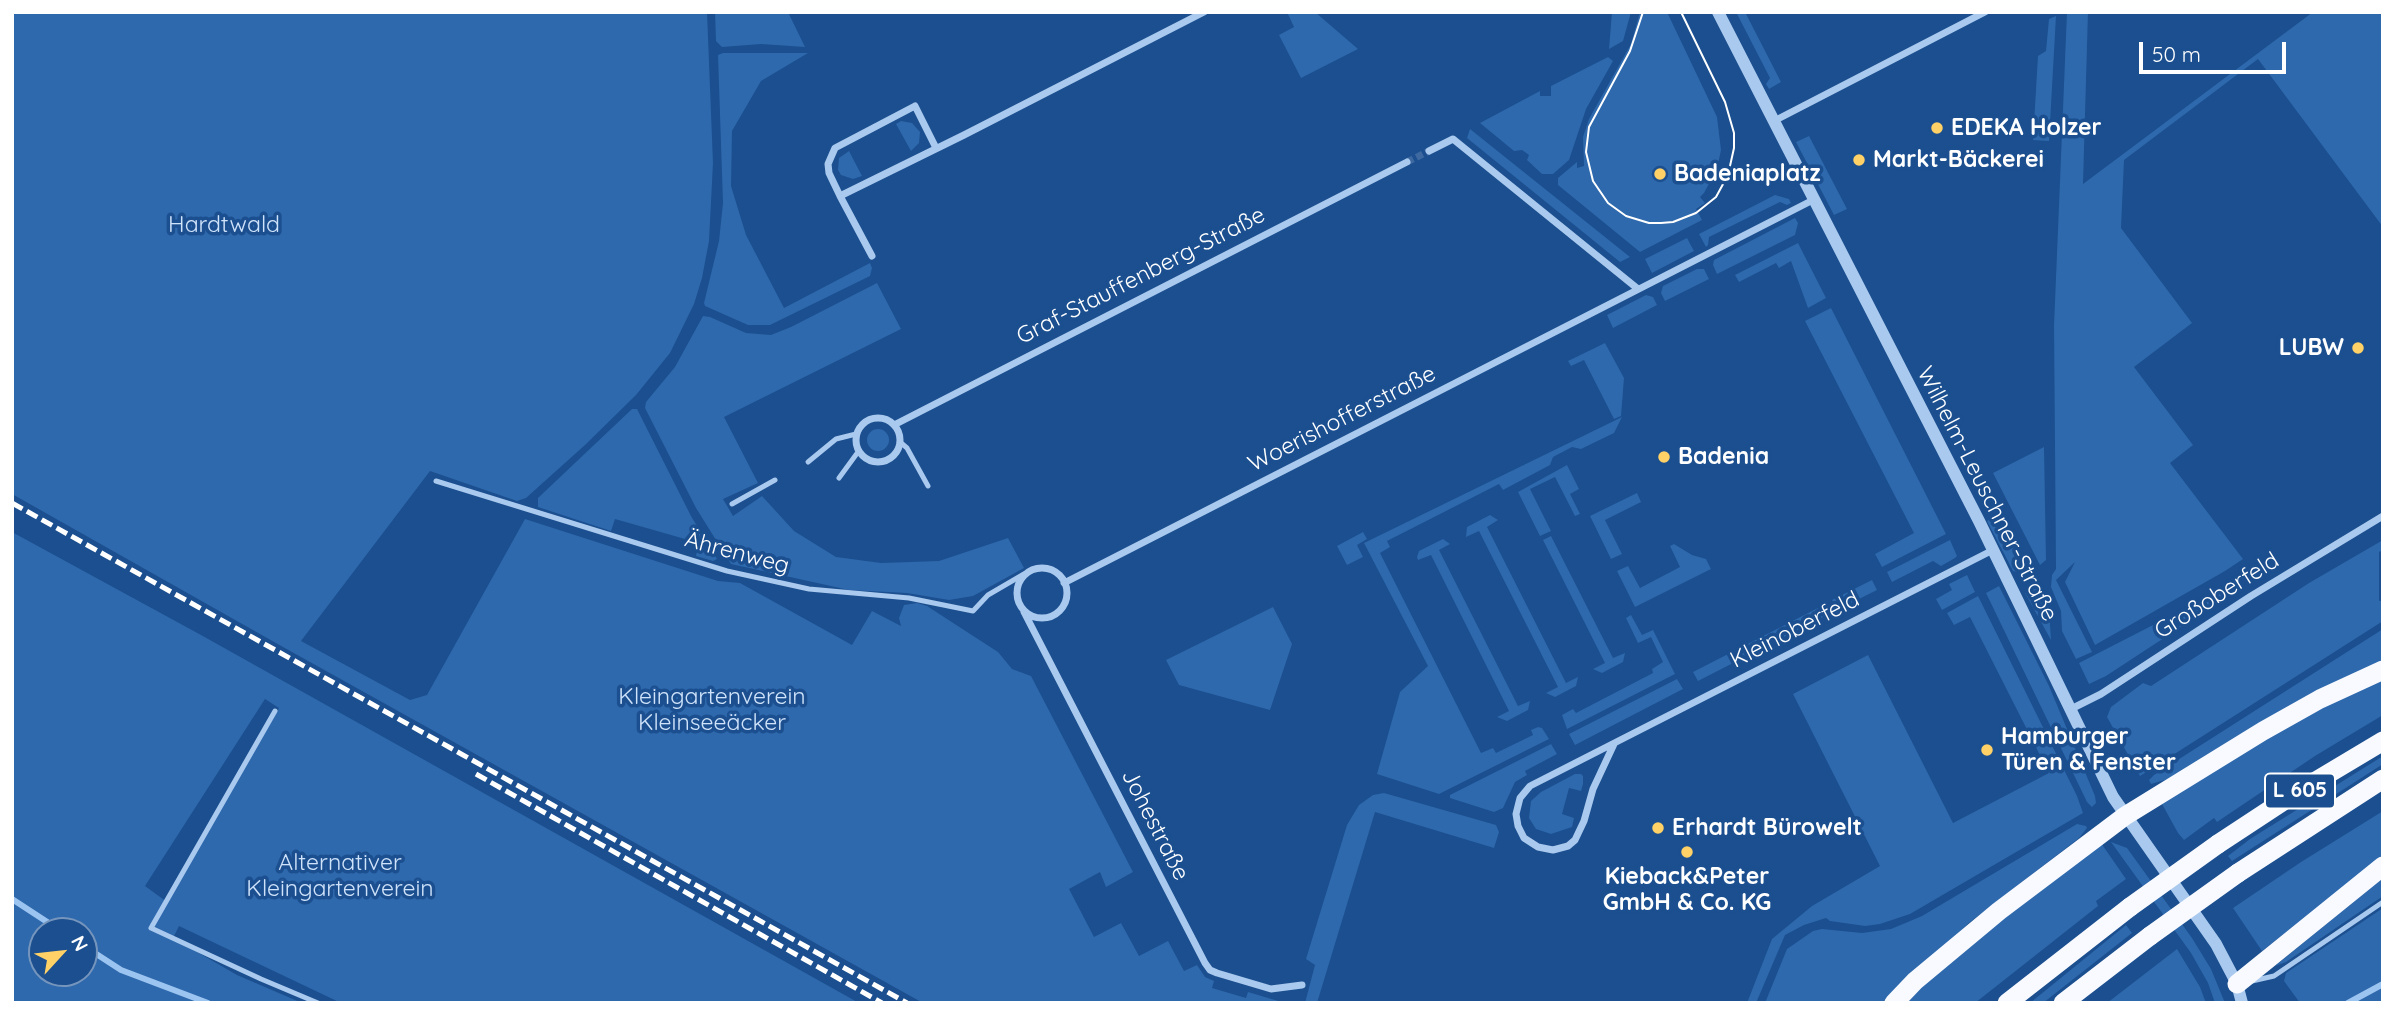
<!DOCTYPE html>
<html>
<head>
<meta charset="utf-8">
<style>
	body { margin:0 }
	#map { position:relative; width:2395px; height:1015px; overflow:hidden; background:#1b4f8f; font-family:Quicksand,sans-serif }
	canvas { display:block }
	.frame { position:absolute; inset:0; border:14px solid #fff; pointer-events:none }
	.north { position:absolute; left:28px; top:917px; width:70px; height:70px; box-sizing:border-box; background:#1b4f8f; border:2px solid #7695bc; border-radius:50%; rotate:63deg; font-size:19px; font-weight:700; line-height:28px; text-align:center; color:#fff }
	.north::after { content:''; display:block; margin:auto; width:24px; height:32px; background:#ffd166; clip-path:polygon(50% 0,100% 100%,50% 72%,0 100%) }
	.scale { position:absolute; left:2139px; top:42px; width:147px; height:32px; box-sizing:border-box; border:4px solid #fff; border-top:0; padding-left:9px; font-size:21px; line-height:24px; white-space:nowrap; color:#fff; -webkit-text-stroke:5px #1b4f8f; paint-order:stroke }
</style>
</head>
<body>
<div id="map">
<canvas width="2395" height="1015"></canvas>
<div class="frame"></div>
<div class="north">N</div>
<div class="scale">50 m</div>
</div>
<script>
const g = document.querySelector('canvas').getContext('2d');
g.lineJoin = 'round';
function fill(path, color) { g.fillStyle = color; g.fill(path, 'evenodd'); }
const toPath = rows => new Path2D(rows.map(r => 'M' + r).join(''));
function stroke(path, color, width, dash) { g.strokeStyle = color; g.lineWidth = width; g.lineCap = dash ? 'butt' : 'round'; g.setLineDash(dash || []); g.stroke(path); }
function drawText(font, color, halo, rows, align = 'center') {
  g.font = font + ' Quicksand,sans-serif'; g.lineWidth = 7; g.setLineDash([]); g.textBaseline = 'middle'; g.strokeStyle = halo; g.fillStyle = color; for (const [text, x, y, turn = 0] of rows) {
    g.save(); g.translate(x, y); g.rotate((+turn || 0) * Math.PI / 180); g.textAlign = isNaN(turn) ? turn : align; if (halo) g.strokeText(text, 0, 0); g.fillText(text, 0, 0); g.restore();
  }
}
fill(toPath([
	[12,12,707,12,713,163,709,241,702,278,694,304,670,353,636,395,585,445,526,498,517,501,430,471,301,641,410,700,427,695,525,519,718,581,740,583,852,645,872,611,901,626,899,618,904,605,917,603,927,606,998,652,1012,669,1031,676,1133,872,1106,887,1100,872,1069,889,1094,937,1121,923,1139,956,1168,941,1184,971,1197,965,1205,977,1214,981,1212,988,1246,998,1248,992,1285,1003,923,1003,283,647,12,494],
	[715,12,788,12,805,47,761,44,722,47,716,41],
	[1287,12,1315,12,1358,49,1301,78,1279,35,1294,27],
	[1612,12,1631,12,1623,41,1609,49],
	[1640,12,1667,12,1717,117,1721,150,1717,169,1704,193,1700,197,1705,203,1696,209,1702,220,1640,252,1558,185,1558,178,1577,162,1577,168,1584,166,1583,137,1589,119,1631,44],
	[1736,12,1745,12,1781,82,1769,89,1766,84,1770,78],
	[2067,12,2088,12,2083,184,2313,12,2383,12,2383,227,2258,59,2124,160,2121,228,2192,323,2134,367,2193,445,2170,463,2243,559,2225,571,2095,645,2065,582,2075,562,2056,580,2092,652,2076,659,2062,631,2061,611,2051,587,2052,575,2056,569,2054,326],
	[2056,16,2049,141,2033,140,2038,56,2046,51,2049,19],
	[723,53,808,53,761,81,732,131,731,186,746,235,784,308,870,263,872,268,870,276,770,325,748,325,705,306,704,303,719,241,723,203,718,55],
	[1608,57,1613,61,1586,109,1569,160,1553,174,1542,174,1527,160,1529,155,1522,150,1514,151,1480,123,1540,91,1540,96,1551,96,1551,86],
	[901,121,912,123,920,132,919,143,911,151,896,124],
	[1470,129,1630,257,1620,262,1467,138],
	[1809,136,1847,209,1834,215,1796,142],
	[849,151,862,176,853,179,841,175,838,170,839,158],
	[1775,195,1789,199,1791,203,1787,205,1780,202,1709,237,1708,245,1706,247,1699,234],
	[1795,218,1798,223,1795,235,1717,274,1713,265,1714,260],
	[1687,238,1694,251,1652,273,1645,259],
	[1798,243,1826,298,1808,308,1791,261,1779,268,1776,263,1739,282,1735,275],
	[1697,269,1704,269,1709,279,1665,301,1661,293,1663,286],
	[877,283,901,329,724,417,758,483,723,499,733,516,762,496,794,531,836,557,881,563,939,561,1008,538,1024,568,973,596,949,600,907,593,849,590,731,564,696,508,645,408,646,402,675,367,703,316,710,317,746,333,771,335,791,327],
	[1646,295,1653,297,1657,305,1613,328,1607,315],
	[1831,308,1946,534,1882,567,1875,554,1914,533,1805,321],
	[1605,343,1624,378,1621,416,1614,419,1584,360,1571,366,1568,361],
	[632,409,637,409,691,516,717,559,713,561,696,556,699,543,615,519,611,531,538,507,538,498],
	[1622,417,1614,433,1581,449,1572,447,1553,457,1550,465,1503,490,1499,484,1387,541,1390,547,1380,553,1481,753,1493,748,1496,753,1533,735,1531,730,1538,727,1542,728,1549,739,1439,794,1377,774,1400,692,1428,666,1364,543],
	'867 440a11 11 0 1 1 22 0a11 11 0 1 1-22 0Z',
	[2044,447,2046,560,2040,565,1993,473],
	[1567,465,1579,489,1570,494,1580,514,1575,516,1555,477,1530,489,1551,531,1540,536,1518,492],
	[1637,493,1641,502,1605,520,1622,554,1611,559,1590,516],
	[2001,514,2029,569,2022,573,2013,571,1987,521],
	[1490,515,1498,520,1487,527,1566,683,1578,677,1576,686,1555,697,1546,693,1558,687,1479,531,1466,537,1467,527],
	[12,532,201,635,859,1003,341,1003,179,926,173,938,237,975,302,1003,12,1003],
	[265,699,279,708,167,902,145,886],
	[42,931,84,931,84,973,42,973],
	[1363,532,1367,539,1357,545,1363,557,1347,565,1337,546],
	[1551,536,1613,658,1625,653,1623,662,1602,673,1593,669,1605,663,1543,540],
	[1443,539,1450,544,1439,550,1518,706,1530,701,1528,710,1507,721,1497,717,1509,711,1431,555,1418,560,1417,557,1419,551],
	[1950,540,1957,556,1955,558,1941,566,1933,561,1892,582,1887,572],
	[2383,540,2383,550,2379,552,2379,601,2383,600,2383,621,2140,776,2107,717,2111,707,2143,683,2151,686,2309,583],
	[1674,544,1692,555,1706,559,1711,569,1635,607,1617,571,1628,566,1640,588,1680,567,1670,546],
	[1967,575,1975,592,1942,610,1936,599,1952,590,1949,584],
	[1872,580,1877,590,1837,610,1832,600],
	[2036,584,2049,609,2051,640,2025,593,2029,587],
	[2231,585,2234,591,2196,617,2106,676,2089,684,2079,663],
	[1999,586,2049,686,2095,796,2096,803,2092,807,2087,802,1986,593],
	[1978,596,2077,796,2083,813,1910,914,1880,924,1865,926,1830,921,1826,918,1804,925,1785,935,1756,1003,1747,1003,1772,939,1812,906,1880,866,1793,694,1868,655,1953,823,2049,773,1970,617,1954,625,1947,613],
	[1273,607,1292,644,1270,710,1179,685,1166,660],
	[1818,608,1823,617,1698,681,1693,672],
	[1631,615,1642,635,1653,630,1675,674,1567,729,1562,715,1573,709,1576,713,1653,673,1652,669,1663,662,1651,637,1638,643,1626,618],
	[2383,629,2383,660,2264,720,2168,779,2151,784,2149,780,2154,775],
	[2383,678,2383,715,2315,756,2217,822,2214,818,2184,840,2178,833,2162,804,2283,728],
	[1677,679,1683,689,1575,745,1569,734],
	[1551,744,1557,754,1525,771,1527,775,1515,782,1503,808,1494,812,1450,798,1450,795],
	[2383,756,2383,764,2232,861,2228,856,2250,839],
	[1575,774,1581,774,1583,776,1583,784,1581,791,1569,788,1562,814,1574,818,1572,827,1551,834,1536,829,1529,818,1531,801,1541,792],
	[1384,793,1496,825,1499,832,1494,848,1375,812,1317,1003,1305,1003,1315,965,1306,959,1347,825,1359,805,1373,795],
	[2383,811,2383,856,2262,951,2233,908,2301,862],
	[2077,824,2086,826,2087,828,2079,838,1970,922,1882,1003,1765,1003,1787,949,1813,931,1822,929,1862,933,1891,929,1922,916],
	[2111,842,2127,848,2192,938,2211,969,2225,1003,2215,1003,2208,983,2191,953],
	[2101,843,2126,879,2096,901,2098,906,1975,1003,1903,1003,1960,952],
	[2383,878,2383,896,2286,962,2275,966],
	[2383,908,2383,1003,2300,1003,2284,981,2286,973],
	[2126,925,2132,933,2043,1003,2030,1003],
	[2177,949,2200,987,2206,1003,2107,1003]
]), '#2e69ad');
stroke(toPath([
	[12,899,61,931],
	[84,946,121,970,208,1003],
	[2348,1003,2383,984]
]), '#9cc4f0', 6);
stroke(toPath([
	[1407,162,1429,151]
]), '#3d69a0', 7, [7, 3.5]);
stroke(toPath([
	[900,442,907,448,928,486],
	[808,462,836,439,856,434],
	[839,478,858,452],
	[436,481,727,571,809,589,909,598,973,611,988,595,1024,574],
	[732,504,775,480],
	[275,711,151,928,261,979,318,1003],
	[2252,981,2274,976,2383,902]
]), '#a9c9ee', 5);
stroke(toPath([
	[1774,121,1985,12],
	[936,148,915,106,835,148,828,164,829,173,840,196,964,135,1204,12],
	[1429,151,1453,139,1638,289],
	[840,196,872,256],
	'856 440a22 22 0 1 1 44 0a22 22 0 1 1-44 0Z',
	[894,425,1407,162],
	'1017 593a25 25 0 1 1 50 0a25 25 0 1 1-50 0Z',
	[1064,583,1813,200],
	[1024,612,1205,963,1210,970,1217,973,1271,989,1302,985],
	[2071,709,2101,694,2251,596,2383,516],
	[1614,744,1593,789,1584,821,1575,840,1568,846,1553,850,1538,847,1524,838,1518,826,1516,814,1520,798,1530,786,1993,550]
]), '#a9c9ee', 7);
stroke(toPath([
	[1718,12,1979,521,2113,797,2216,944,2237,984,2242,1003]
]), '#a9c9ee', 12);
stroke(toPath([
	[2218,844,2291,796,2383,741],
	[2238,873,2383,779],
	[2237,984,2383,866],
	[1894,1003,1915,981,1999,911,2125,816,2263,731,2320,699,2383,670],
	[2007,1003,2130,907],
	[2063,1003,2150,936]
]), '#f8faff', 19);
stroke(toPath([
	[1643,12,1630,51,1589,127,1586,152,1593,181,1608,203,1626,216,1649,223,1661,223,1673,222,1696,213,1716,197,1728,175,1734,148,1734,133,1725,102,1681,12]
]), '#fff', 2);
stroke(toPath([
	[12,503,907,1003],
	[476,774,882,1003]
]), '#fff', 5, [12, 5]);
stroke(toPath([
	[2130,907,2218,844],
	[2150,936,2238,873]
]), '#f8faff', 19);
for (const [x, y, r, color] of [
	[1937,128,7,"#ffd166"],
	[1859,160,7,"#ffd166"],
	[1660,174,7,"#ffd166"],
	[2358,348,7,"#ffd166"],
	[1664,457,7,"#ffd166"],
	[1987,750,7,"#ffd166"],
	[1658,828,7,"#ffd166"],
	[1687,852,7,"#ffd166"]
]) { const dot = new Path2D(); dot.arc(x, y, r, 0, 2 * Math.PI); g.fillStyle = color; g.fill(dot); stroke(dot, '#1b4f8f', 2.5); }
for (const [x, y, w] of [
	[2300,791,70]
]) { const box = new Path2D(); box.roundRect(x - w / 2, y - 17.5, w, 35, 5); g.fillStyle = '#1b4f8f'; g.fill(box); stroke(box, '#fff', 2); }
drawText('bold 21px', '#fff', null, [
	["L 605",2300,791]
]);
drawText('bold 23px', '#fff', '#1b4f8f', [
	["EDEKA Holzer",1951,128],
	["Markt-Bäckerei",1873,160],
	["Badeniaplatz",1674,174],
	["LUBW",2344,348,"right"],
	["Badenia",1678,457],
	["Hamburger",2001,737],
	["Türen & Fenster",2001,763],
	["Erhardt Bürowelt",1672,828],
	["Kieback&Peter",1687,877,"center"],
	["GmbH & Co. KG",1687,903,"center"]
], 'left');
drawText('23px', '#cfe3fa', '#1b4f8f', [
	["Hardtwald",224,225],
	["Kleingartenverein",712,697],
	["Kleinseeäcker",712,723],
	["Alternativer",340,863],
	["Kleingartenverein",340,889]
]);
drawText('23px', '#fff', '#1b4f8f', [
	["Graf-Stauffenberg-Straße",1141,276,-27],
	["Woerishofferstraße",1342,419,-27],
	["Wilhelm-Leuschner-Straße",1987,494,63],
	["Ährenweg",737,553,15],
	["Großoberfeld",2217,596,-32],
	["Kleinoberfeld",1795,630,-27],
	["Johestraße",1155,825,63]
]);
</script>
</body>
</html>
